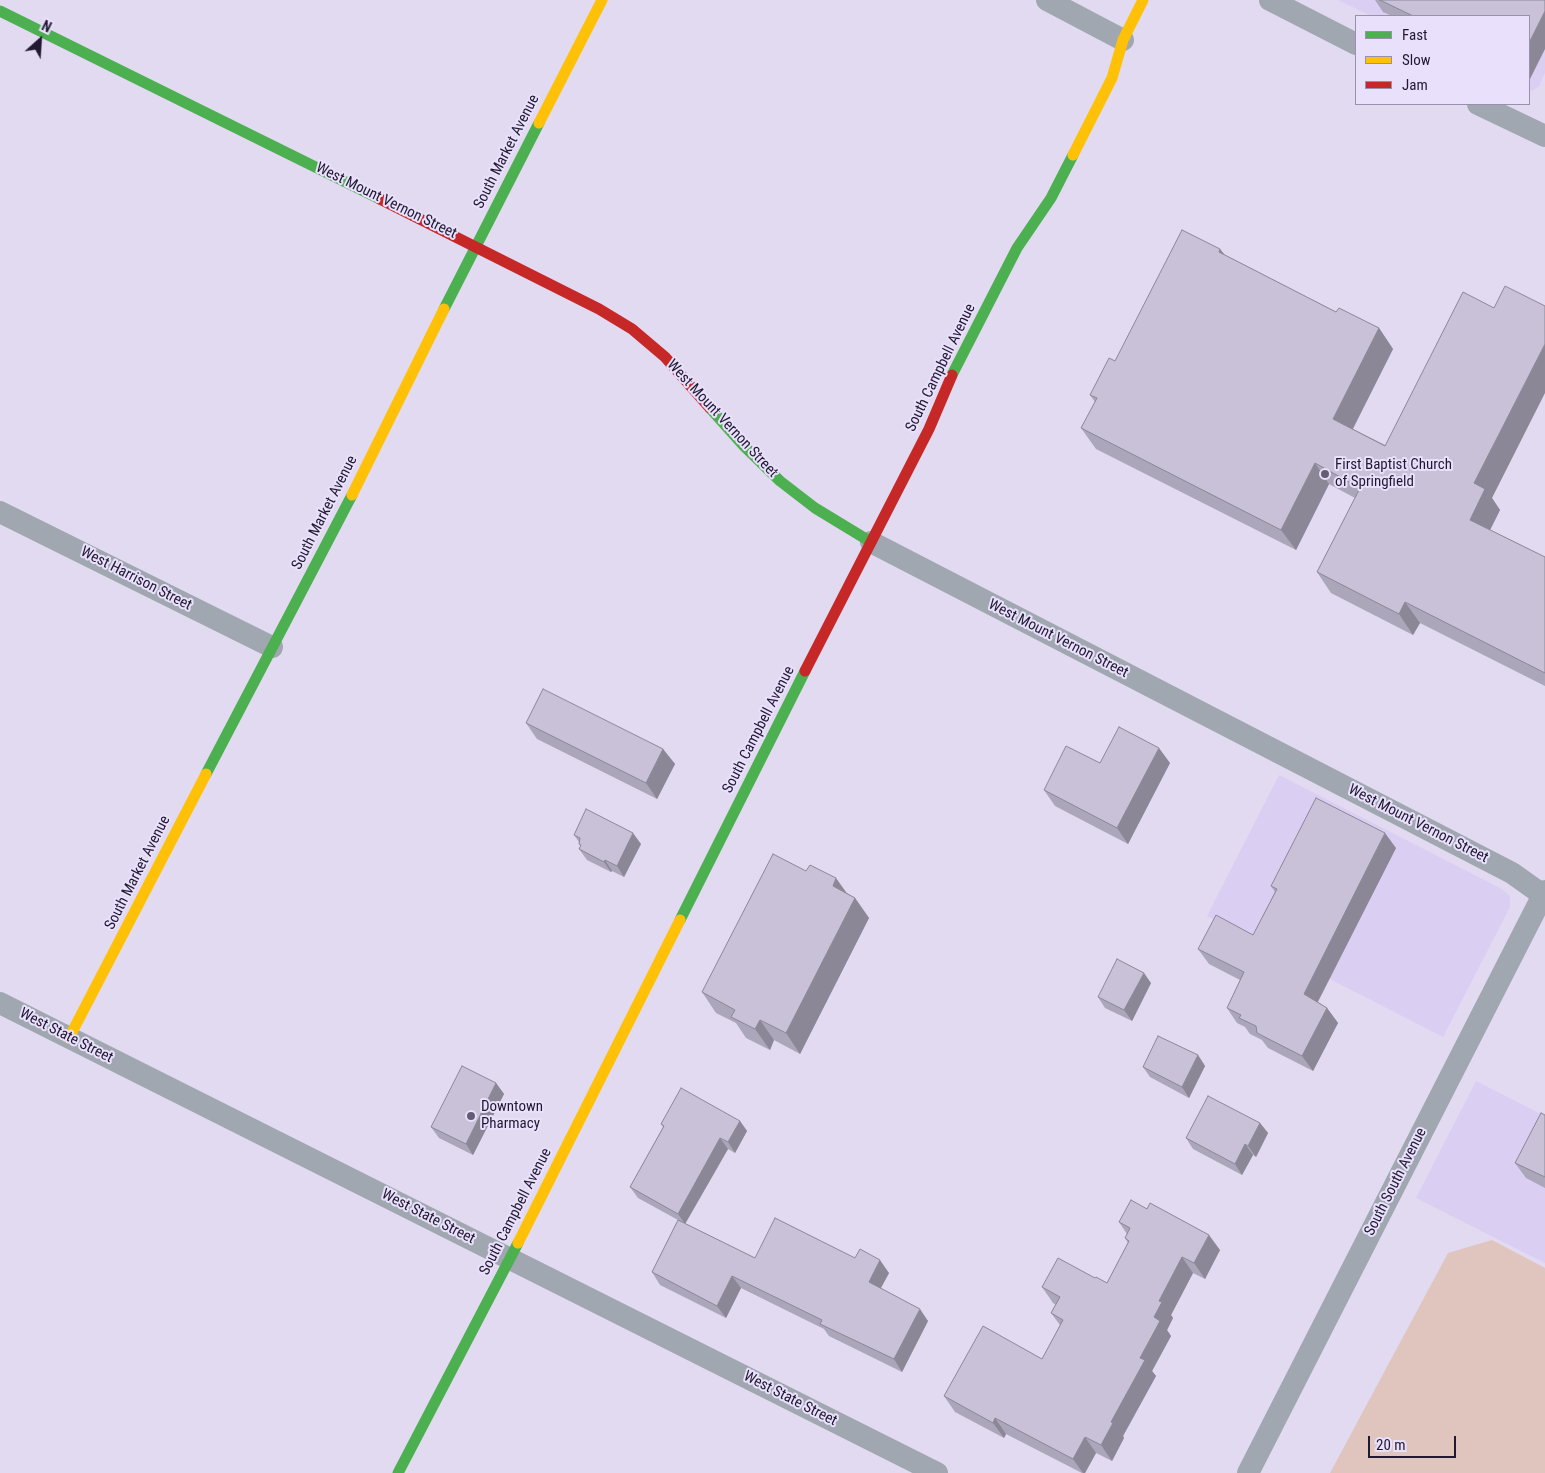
<!DOCTYPE html>
<html>
<head>
<meta charset="utf-8">
<style>
	body { margin:0 }
	#map { position:relative; width:1545px; height:1473px; overflow:hidden; background:#e1daf1; font-family:"Roboto Condensed",sans-serif }
	canvas { display:block }
	.legend { position:absolute; left:1355px; top:15px; width:175px; height:90px; box-sizing:border-box; background:#e9e0fc; border:1px solid #9990ab; margin:0; padding:6px 9px; list-style:none; font-size:15px; color:#211831 }
	.legend li { display:flex; align-items:center; gap:10px; height:25px }
	.legend b { width:25px; border:1px solid #9990ab }
	.north { position:absolute; left:15px; top:15px; width:50px; height:50px; -webkit-text-stroke:4px #e9e0fc; paint-order:stroke; rotate:26deg; font-size:14px; font-weight:700; line-height:20px; text-align:center; color:#211831 }
	.north::after { content:''; display:block; margin:auto; width:18px; height:22px; background:#211831; clip-path:polygon(50% 0,100% 100%,50% 72%,0 100%) }
	.scale { position:absolute; left:1368px; top:1436px; width:88px; height:22px; box-sizing:border-box; border:2px solid #211831; border-top:0; padding-left:6px; font-size:15px; line-height:18px; white-space:nowrap; color:#211831; -webkit-text-stroke:4px #e9e0fc; paint-order:stroke }
</style>
</head>
<body>
<div id="map">
<canvas width="1545" height="1473"></canvas>
<ul class="legend">
<li><b style="height:6px;background:#4caf50"></b>Fast</li>
<li><b style="height:6px;background:#ffc107"></b>Slow</li>
<li><b style="height:6px;background:#c62828"></b>Jam</li>
</ul>
<div class="north">N</div>
<div class="scale">20 m</div>
</div>
<script>
const g = document.querySelector('canvas').getContext('2d');
g.lineJoin = 'round';
function fill(path, color) { g.fillStyle = color; g.fill(path, 'evenodd'); }
const toPath = rows => new Path2D(rows.map(r => 'M' + r).join(''));
function stroke(path, color, width, dash) { g.strokeStyle = color; g.lineWidth = width; g.lineCap = dash ? 'butt' : 'round'; g.setLineDash(dash || []); g.stroke(path); }
function drawText(font, color, halo, rows, align = 'center') {
  g.font = font + ' "Roboto Condensed",sans-serif'; g.lineWidth = 4; g.setLineDash([]); g.textBaseline = 'middle'; g.strokeStyle = halo; g.fillStyle = color; for (const [text, x, y, turn = 0] of rows) {
    g.save(); g.translate(x, y); g.rotate((+turn || 0) * Math.PI / 180); g.textAlign = isNaN(turn) ? turn : align; if (halo) g.strokeText(text, 0, 0); g.fillText(text, 0, 0); g.restore();
  }
}
fill(toPath([
	[1338,0,1545,0,1545,73,1539,86,1533,90,1529,91,1529,16,1371,16],
	[1279,775,1502,889,1510,896,1510,907,1443,1037,1207,916],
	[1476,1081,1545,1116,1545,1263,1416,1198]
]), '#dacff2');
fill(toPath([
	[1492,1240,1545,1268,1545,1473,1330,1473,1448,1253]
]), '#dfc5be');
stroke(toPath([
	[1047,0,1123,40],
	[1270,0,1356,44],
	[1478,104,1545,136],
	[0,512,272,647],
	[871,542,1512,873,1543,895],
	[0,1003,937,1473],
	[1248,1473,1545,891]
]), '#a0a7b0', 22);
stroke(toPath([
	[0,11,380,199],
	[444,309,539,123],
	[952,375,1017,248,1051,198,1073,155],
	[710,408,744,446,780,481,815,508,871,542],
	[206,774,352,495],
	[680,920,805,671],
	[398,1473,518,1243]
]), '#4caf50', 11);
stroke(toPath([
	[539,123,602,0],
	[1073,155,1112,78,1123,40,1143,0],
	[352,495,444,309],
	[69,1038,206,774],
	[518,1243,680,920]
]), '#ffc107', 11);
stroke(toPath([
	[380,199,599,309,632,329,665,357,710,408],
	[805,671,929,429,952,375]
]), '#c62828', 11);
fill(toPath([
	[1375,0,1545,0,1529,16,1392,16,1383,12],
	[1220,249,1225,255,1336,312,1379,328,1393,349,1353,429,1492,498,1500,510,1490,530,1545,557,1545,686,1420,623,1413,635,1331,593,1317,572,1355,498,1329,484,1296,550,1096,449,1081,428,1095,402,1090,395,1115,361],
	[526,723,663,749,675,764,657,799,537,739],
	[1100,763,1170,763,1128,844,1055,806,1044,790],
	[574,835,641,844,624,877,612,871,611,872,587,860,579,849,581,846,579,844,579,842],
	[1396,848,1318,1002,1327,1008,1338,1023,1313,1071,1268,1048,1262,1040,1250,1034,1245,1027,1237,1023,1227,1008,1240,980,1209,964,1198,949,1253,935,1275,892,1271,886],
	[847,893,855,898,869,918,800,1054,774,1040,770,1050,746,1038,736,1023,716,1013,702,992],
	[1151,983,1132,1021,1105,1008,1098,997],
	[1198,1055,1205,1066,1189,1098,1150,1077,1143,1067],
	[496,1083,504,1094,473,1155,439,1138,431,1127],
	[1545,1115,1545,1188,1526,1178,1515,1163],
	[740,1121,747,1131,735,1153,728,1149,685,1224,755,1258,855,1258,889,1273,881,1288,928,1321,902,1372,829,1336,824,1329,741,1288,726,1318,660,1285,652,1272,678,1220,638,1198,630,1187,663,1127,661,1124],
	[1260,1123,1268,1133,1256,1157,1253,1155,1242,1175,1193,1149,1186,1138],
	[1119,1222,1220,1250,1205,1279,1193,1273,1171,1315,1173,1318,1167,1330,1171,1336,1152,1371,1156,1376,1123,1436,1124,1438,1112,1461,1096,1453,1085,1473,1082,1473,1006,1434,1004,1438,955,1412,944,1396,1042,1359,1060,1325,1051,1313,1056,1305,1053,1303,1042,1287,1095,1278,1107,1283,1128,1243,1125,1238,1127,1234]
]), '#aca6ba');
fill(toPath([
	[1545,11,1545,49,1529,81,1529,43],
	[1220,249,1235,269,1219,252],
	[1379,328,1393,349,1347,440,1333,419],
	[1545,344,1545,393,1492,498,1500,510,1485,540,1470,520,1474,483],
	[1315,463,1329,484,1296,550,1281,530],
	[1405,602,1420,623,1413,635,1399,614],
	[1159,748,1170,763,1128,844,1117,828],
	[663,749,675,764,657,799,646,783],
	[633,833,641,844,624,877,617,866],
	[1385,833,1396,848,1314,1009,1304,994],
	[605,860,612,871,611,872,604,862],
	[836,878,851,899,833,886],
	[855,898,869,918,800,1054,786,1033],
	[1144,973,1151,983,1132,1021,1124,1010],
	[1327,1008,1338,1023,1313,1071,1302,1056],
	[760,1020,774,1040,770,1050,755,1029],
	[1198,1055,1205,1066,1189,1098,1182,1087],
	[496,1083,504,1094,473,1155,466,1144],
	[740,1121,747,1131,735,1153,728,1142],
	[1260,1123,1268,1133,1256,1157,1248,1146],
	[720,1138,728,1149,685,1224,678,1214],
	[1245,1144,1253,1155,1242,1175,1235,1164],
	[1209,1235,1220,1250,1205,1279,1194,1263],
	[1182,1257,1193,1273,1171,1315,1173,1318,1167,1330,1171,1336,1152,1371,1156,1376,1123,1436,1124,1438,1112,1461,1101,1445,1154,1317,1159,1301],
	[880,1260,889,1273,877,1295,869,1282],
	[732,1276,741,1288,726,1318,717,1306],
	[920,1309,928,1321,902,1372,894,1359],
	[995,1418,1006,1434,1004,1438,993,1423],
	[1085,1437,1096,1453,1085,1473,1083,1473,1073,1459]
]), '#8c8797');
const building = toPath([
	[1380,0,1545,0,1545,11,1529,43,1529,16,1413,16,1380,0],
	[1182,230,1220,249,1219,252,1336,312,1339,308,1379,328,1333,419,1385,446,1463,292,1494,308,1505,286,1545,306,1545,344,1474,483,1485,489,1470,520,1545,557,1545,673,1405,602,1399,614,1317,572,1360,488,1315,463,1281,530,1081,428,1097,398,1090,395,1109,358,1115,361,1182,230],
	[543,689,663,749,646,783,526,723,543,689],
	[1119,727,1159,748,1117,828,1044,790,1066,746,1100,763,1119,727],
	[1316,798,1385,833,1304,994,1327,1008,1302,1056,1257,1033,1256,1026,1239,1018,1241,1015,1227,1008,1244,972,1198,949,1216,915,1253,935,1277,889,1271,886,1316,798],
	[586,809,633,833,617,866,605,860,604,862,579,849,581,845,579,844,580,838,574,835,586,809],
	[773,854,806,871,810,865,836,878,833,886,855,898,786,1033,760,1020,755,1029,731,1017,735,1010,702,992,773,854],
	[1117,959,1144,973,1124,1010,1098,997,1117,959],
	[1158,1036,1198,1055,1182,1087,1143,1067,1158,1036],
	[462,1066,496,1083,466,1144,431,1127,462,1066],
	[681,1088,740,1121,728,1142,720,1138,678,1214,630,1187,664,1126,661,1124,681,1088],
	[1208,1096,1260,1123,1248,1146,1245,1144,1235,1164,1186,1138,1208,1096],
	[1541,1113,1545,1115,1545,1177,1515,1163,1541,1113],
	[1131,1200,1147,1209,1150,1203,1209,1235,1194,1263,1182,1257,1159,1301,1162,1302,1154,1317,1160,1321,1140,1358,1145,1360,1111,1422,1113,1423,1101,1445,1085,1437,1073,1459,995,1418,993,1423,944,1396,983,1326,1042,1359,1063,1320,1051,1313,1060,1297,1042,1287,1058,1258,1095,1278,1096,1277,1107,1283,1129,1241,1125,1238,1130,1228,1119,1222,1131,1200],
	[775,1218,855,1258,860,1249,880,1260,869,1282,920,1309,894,1359,820,1324,822,1320,732,1276,717,1306,652,1272,678,1220,755,1258,775,1218]
]);
fill(building, '#c8c1d8');
stroke(building, '#8c8797', 1);
for (const [x, y, r, color] of [
	[1325,474,5,"#645c74"],
	[471,1116,5,"#645c74"]
]) { const dot = new Path2D(); dot.arc(x, y, r, 0, 2 * Math.PI); g.fillStyle = color; g.fill(dot); stroke(dot, '#e9e0fc', 2); }
drawText('15px', '#211831', '#e9e0fc', [
	["South Market Avenue",507,152,-63],
	["West Mount Vernon Street",386,201,26],
	["South Campbell Avenue",941,368,-64],
	["West Mount Vernon Street",722,419,47],
	["South Market Avenue",325,513,-63],
	["West Harrison Street",136,579,27],
	["West Mount Vernon Street",1058,639,27],
	["South Campbell Avenue",759,730,-63],
	["West Mount Vernon Street",1418,824,27],
	["South Market Avenue",138,873,-63],
	["West State Street",66,1036,27],
	["South South Avenue",1396,1182,-63],
	["South Campbell Avenue",516,1212,-63],
	["West State Street",428,1217,27],
	["West State Street",790,1399,27]
]);
drawText('15px', '#211831', '#e9e0fc', [
	["First Baptist Church",1335,465],
	["of Springfield",1335,482],
	["Downtown",481,1107],
	["Pharmacy",481,1124]
], 'left');
</script>
</body>
</html>
